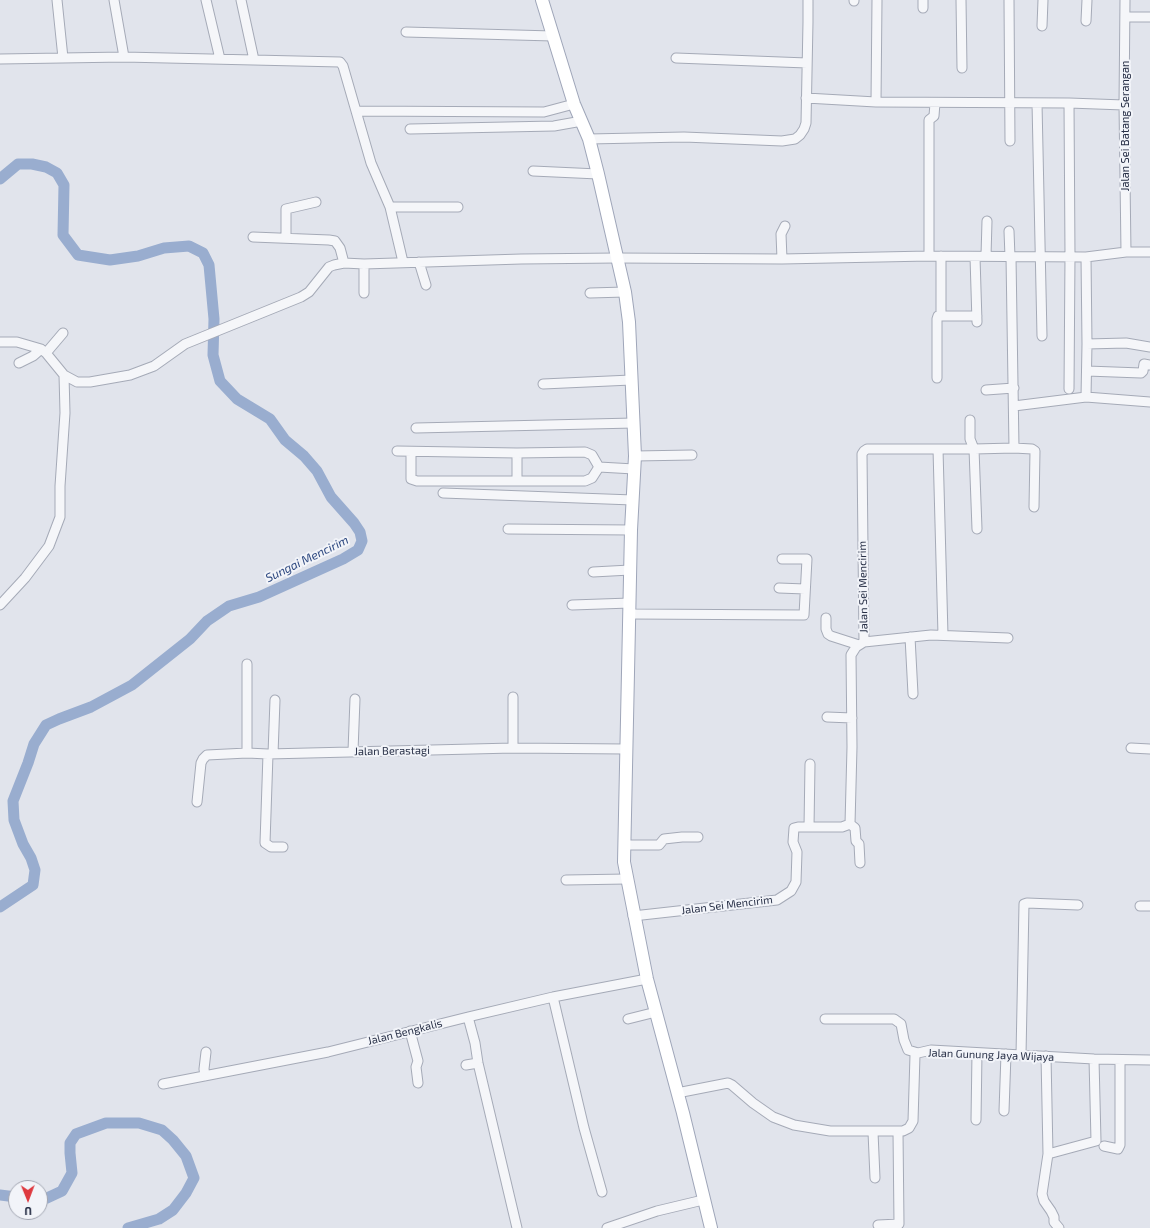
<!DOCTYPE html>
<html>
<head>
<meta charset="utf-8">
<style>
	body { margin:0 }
	#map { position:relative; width:1150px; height:1228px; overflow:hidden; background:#e1e4ec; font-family:"Exo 2",sans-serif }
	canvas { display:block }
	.north { position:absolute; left:8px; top:1180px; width:40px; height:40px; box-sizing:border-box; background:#f2f4f9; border:1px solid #a1a5b1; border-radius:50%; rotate:179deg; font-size:11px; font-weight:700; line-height:16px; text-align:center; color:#272f46 }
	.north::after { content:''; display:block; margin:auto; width:14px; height:18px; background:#de393f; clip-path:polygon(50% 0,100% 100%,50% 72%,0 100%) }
</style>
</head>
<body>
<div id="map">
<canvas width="1150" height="1228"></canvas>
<div class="north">U</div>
</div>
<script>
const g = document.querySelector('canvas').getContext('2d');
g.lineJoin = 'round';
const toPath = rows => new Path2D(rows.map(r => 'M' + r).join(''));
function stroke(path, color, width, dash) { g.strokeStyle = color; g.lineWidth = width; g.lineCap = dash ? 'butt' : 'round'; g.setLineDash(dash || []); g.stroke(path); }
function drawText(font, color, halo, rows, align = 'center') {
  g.font = font + ' "Exo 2",sans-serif'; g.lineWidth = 4; g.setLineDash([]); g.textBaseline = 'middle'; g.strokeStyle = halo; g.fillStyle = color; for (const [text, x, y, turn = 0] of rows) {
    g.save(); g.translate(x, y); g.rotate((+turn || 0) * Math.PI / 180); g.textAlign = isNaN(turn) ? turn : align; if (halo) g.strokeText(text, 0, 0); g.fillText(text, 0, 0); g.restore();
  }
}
stroke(toPath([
	[0,179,18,164,32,164,46,167,57,173,64,185,63,235,78,255,110,260,138,256,164,248,189,246,203,253,209,265,214,319,213,355,220,381,237,399,270,419,285,440,304,456,317,471,331,497,354,523,360,532,362,541,358,550,343,559,259,597,229,606,207,621,190,639,132,685,91,707,59,719,46,725,34,744,28,763,13,801,14,820,23,844,31,858,35,870,33,885,0,907],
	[0,1195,16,1197],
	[40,1198,47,1198,62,1191,72,1173,70,1153,70,1143,76,1134,106,1123,139,1123,162,1130,173,1140,186,1156,194,1178,186,1193,173,1210,159,1219,128,1228]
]), '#99adcf', 11);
const minor = toPath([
	[57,0,63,58],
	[114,0,124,57],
	[206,0,220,59],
	[241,0,254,60],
	[854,0,854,1],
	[961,0,962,68],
	[1009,0,1010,141],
	[1125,0,1124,105,1126,252],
	[923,8,923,0],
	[1125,17,1150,17],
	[1086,21,1087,0],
	[1042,26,1043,0],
	[406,32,553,36],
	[676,58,807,63],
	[0,59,124,57,340,62,343,66,371,163,390,207,403,262],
	[806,98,876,102,1069,103,1124,105],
	[876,102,877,0],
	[1037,103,1042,336],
	[1069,103,1070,256,1069,389],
	[357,111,544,112,574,104],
	[410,129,554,126,582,121],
	[589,139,684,137,782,141,795,139,800,135,804,129,806,123,808,22,808,0],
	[533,171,598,174],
	[390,207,458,207],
	[1009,231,1010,257],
	[253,237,329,240,335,241,340,248,344,263],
	[286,238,286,209,316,202],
	[929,256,929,120,934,116,935,103],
	[986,256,987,221],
	[975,257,977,322],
	[1011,257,1014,448],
	[1086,257,1087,344,1086,397],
	[782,259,781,234,785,226],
	[419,262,426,285],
	[364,264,364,293],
	[590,293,625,292],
	[941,316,977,316],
	[0,342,17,342,41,349,46,353,64,375,77,382,90,382,130,375,154,366,185,344,301,297,309,292,329,267,334,265,344,263,364,264,521,259,617,258,782,259,929,256,1086,257,1126,252,1150,252],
	[1087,344,1126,343,1150,347],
	[46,353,63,333],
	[19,363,33,356,41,349],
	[1087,371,1141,373,1143,371,1144,364,1150,365],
	[937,378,937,319,938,316,941,316,941,256],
	[543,384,631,380],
	[986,390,1014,388],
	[1014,406,1086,397,1150,402],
	[970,420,970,439,974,449,977,529],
	[416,428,634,423],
	[938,449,943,635],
	[397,451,517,453,585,452,592,455,599,467,634,469],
	[411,452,411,479,417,481,585,481,592,478,599,467],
	[635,456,692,455],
	[517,481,517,453],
	[443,493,633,500],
	[508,529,631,530],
	[593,572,630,570],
	[779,588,805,589],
	[0,605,25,578,49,546,60,517,60,486,65,413,64,375],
	[572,605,630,603],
	[630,614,804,615,807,559,782,559],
	[826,618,826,629,828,634,831,636,859,645],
	[910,637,913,694],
	[864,642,862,454,864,451,867,449,974,449,1014,448,1032,449,1035,451,1034,507],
	[247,664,247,753],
	[827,717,852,718],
	[513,748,513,697],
	[1131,748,1150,749],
	[353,751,355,699],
	[268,754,265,843,271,847,283,847],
	[273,754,275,700],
	[197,802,201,763,203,759,207,755,247,753,268,754,513,748,625,749],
	[850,824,852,747,851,655,856,647,864,642,931,635,1008,638],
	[850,824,855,828,856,841,859,844,860,863],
	[809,827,810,764],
	[624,845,659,845,664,839,682,837,698,837],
	[566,880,627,879],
	[1140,906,1150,906],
	[633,916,777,900,791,891,796,882,797,852,793,842,794,828,798,827,842,827,850,824],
	[553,997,584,1128,602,1192],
	[468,1017,475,1043,478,1063,517,1228],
	[628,1019,656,1012],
	[825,1019,894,1019,901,1024,904,1040,908,1050,918,1053,931,1050,1094,1059,1150,1060],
	[410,1031,418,1061,416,1067,418,1083],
	[1021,1055,1024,904,1027,903,1078,905],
	[1046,1056,1048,1154,1042,1194,1044,1201,1051,1211,1054,1217,1054,1222,1059,1228],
	[466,1065,478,1063],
	[205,1076,204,1069,206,1052],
	[163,1084,328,1052,468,1017,553,997,647,979],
	[677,1093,728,1083,732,1085,753,1103,773,1117,794,1125,830,1131,903,1131,909,1128,913,1121,915,1055,918,1053],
	[1004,1111,1006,1054],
	[976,1120,977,1053],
	[873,1132,875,1178],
	[1104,1146,1118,1149,1120,1145,1120,1060],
	[1048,1154,1096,1141,1094,1059],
	[878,1225,899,1224,898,1132],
	[607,1228,657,1211,703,1200]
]);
const major = toPath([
	[542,0,574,104,589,139,598,174,625,292,629,322,635,456,631,530,624,862,647,979,683,1113,711,1228]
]);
stroke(minor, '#a5aab7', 11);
stroke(major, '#9fa6b9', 14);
stroke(minor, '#f5f6f9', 9);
stroke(major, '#fff', 12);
drawText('11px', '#272f46', '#f2f4f9', [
	["Jalan Sei Batang Serangan",1125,126,-90],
	["Jalan Sei Mencirim",863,587,-91],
	["Jalan Berastagi",392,751,-1],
	["Jalan Sei Mencirim",727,905,-7],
	["Jalan Bengkalis",405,1032,-14],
	["Jalan Gunung Jaya Wijaya",991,1055,2]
]);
drawText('italic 12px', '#2c477f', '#f2f4f9', [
	["Sungai Mencirim",307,559,-26]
]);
</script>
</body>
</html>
